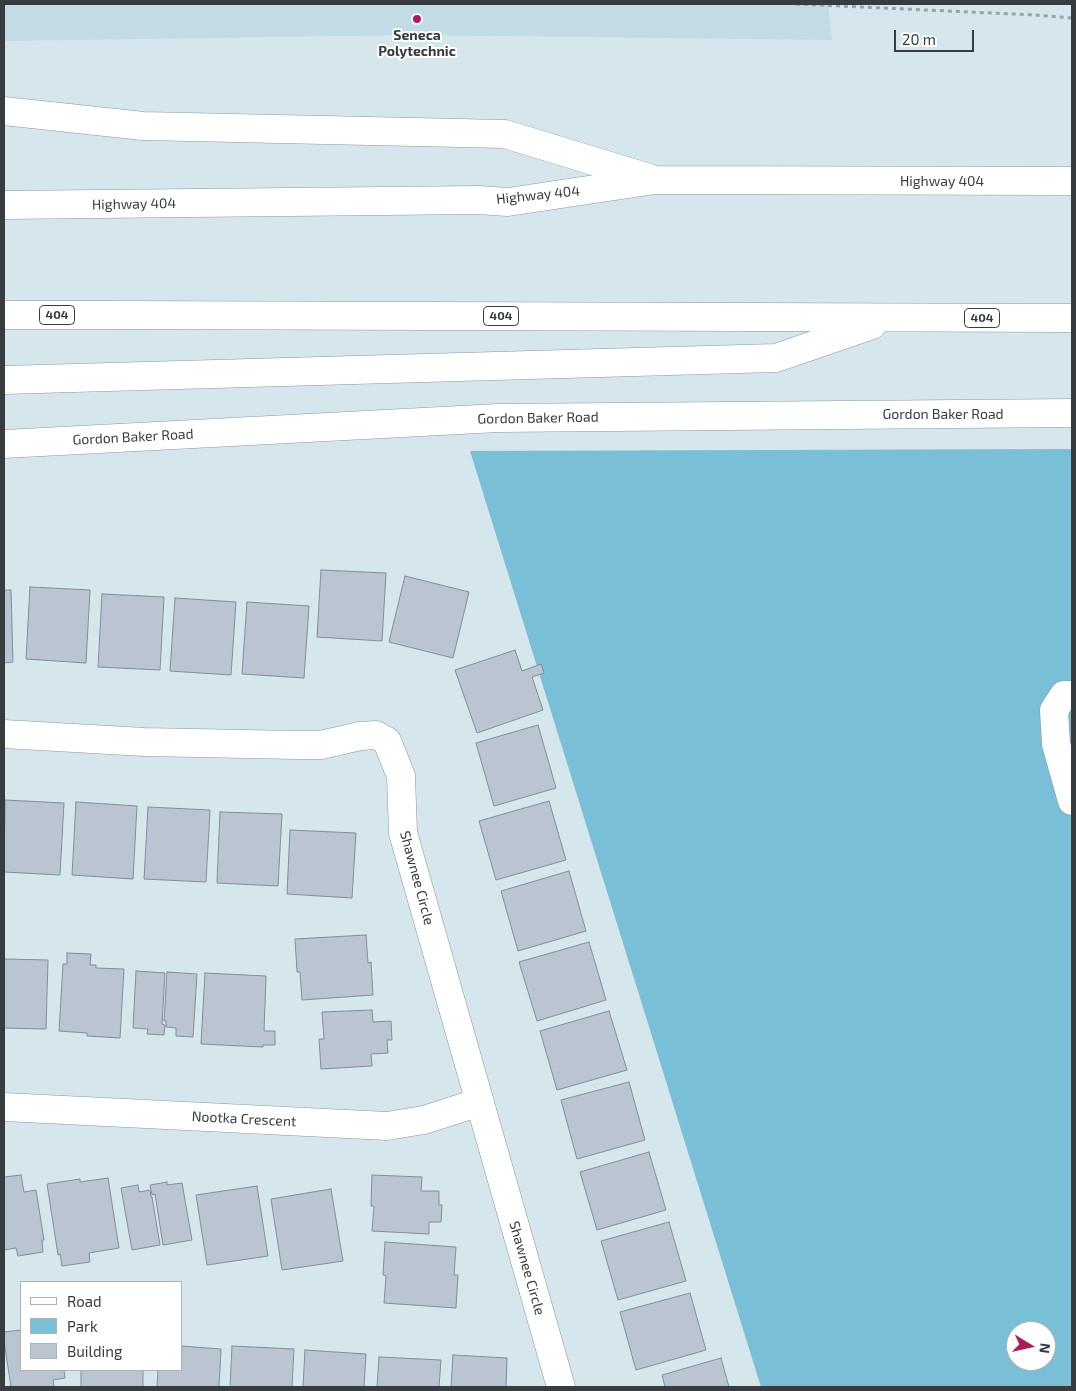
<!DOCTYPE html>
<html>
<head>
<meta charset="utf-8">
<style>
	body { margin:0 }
	#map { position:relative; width:1076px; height:1391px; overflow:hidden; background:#d5e6ec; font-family:"Exo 2",sans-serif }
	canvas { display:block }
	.frame { position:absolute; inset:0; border:5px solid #363c3f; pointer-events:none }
	.legend { position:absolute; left:20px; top:1281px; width:162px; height:90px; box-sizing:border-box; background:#fff; border:1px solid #afb1b2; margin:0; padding:6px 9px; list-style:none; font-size:15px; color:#363c3f }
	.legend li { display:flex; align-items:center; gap:10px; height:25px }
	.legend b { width:25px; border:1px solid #afb1b2 }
	.north { position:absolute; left:1006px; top:1321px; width:50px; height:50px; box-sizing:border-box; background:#fff; border:1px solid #afb1b2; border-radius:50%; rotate:99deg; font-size:14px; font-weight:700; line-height:20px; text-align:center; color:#363c3f }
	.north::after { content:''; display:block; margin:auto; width:18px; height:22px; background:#ad1d55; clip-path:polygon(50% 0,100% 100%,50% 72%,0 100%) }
	.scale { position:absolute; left:894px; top:30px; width:80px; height:22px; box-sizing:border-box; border:2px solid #363c3f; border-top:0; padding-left:6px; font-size:15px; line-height:18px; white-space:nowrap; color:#363c3f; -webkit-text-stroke:4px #fff; paint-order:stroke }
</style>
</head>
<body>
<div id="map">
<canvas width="1076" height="1391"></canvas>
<div class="frame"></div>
<ul class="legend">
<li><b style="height:6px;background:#fff"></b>Road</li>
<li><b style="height:14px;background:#79bfd7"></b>Park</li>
<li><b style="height:14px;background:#bbc5d1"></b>Building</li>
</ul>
<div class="north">N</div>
<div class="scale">20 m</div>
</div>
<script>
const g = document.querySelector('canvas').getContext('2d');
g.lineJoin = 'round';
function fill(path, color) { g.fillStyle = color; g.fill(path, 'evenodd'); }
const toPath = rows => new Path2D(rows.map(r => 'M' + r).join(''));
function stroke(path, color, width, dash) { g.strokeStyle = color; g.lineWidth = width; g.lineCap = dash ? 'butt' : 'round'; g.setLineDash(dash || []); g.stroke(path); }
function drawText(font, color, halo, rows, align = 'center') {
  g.font = font + ' "Exo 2",sans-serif'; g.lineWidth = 4; g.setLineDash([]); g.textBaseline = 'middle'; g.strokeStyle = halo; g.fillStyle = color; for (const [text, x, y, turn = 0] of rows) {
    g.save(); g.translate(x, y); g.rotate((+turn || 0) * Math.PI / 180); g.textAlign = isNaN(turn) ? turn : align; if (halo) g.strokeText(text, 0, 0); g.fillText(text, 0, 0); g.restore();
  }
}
fill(toPath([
	[4,4,828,4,832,40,412,35,4,41]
]), '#c2dbe4');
fill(toPath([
	[1072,449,1072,1387,761,1387,470,451],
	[1016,1331,1046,1331,1046,1361,1016,1361]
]), '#79bfd7');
const building = toPath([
	[321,570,386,573,382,641,317,637,321,570],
	[405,576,469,592,453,658,389,642,405,576],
	[30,587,90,590,86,663,26,659,30,587],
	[4,590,11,590,13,662,4,663,4,590],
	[102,594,164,597,160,670,98,667,102,594],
	[175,598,236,602,231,675,170,671,175,598],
	[247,602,309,606,304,678,242,674,247,602],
	[515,650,522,671,541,664,544,673,532,677,543,710,477,733,455,670,515,650],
	[538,725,556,788,494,806,476,743,538,725],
	[5,800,64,803,60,875,4,872,5,800],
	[549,801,566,860,496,880,479,821,549,801],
	[76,802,137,806,133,879,72,875,76,802],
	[148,807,210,810,206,882,144,879,148,807],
	[220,812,282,814,278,886,217,883,220,812],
	[290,830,356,833,352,898,287,894,290,830],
	[569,871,586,931,518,951,501,891,569,871],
	[366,935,368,963,371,962,373,995,302,1000,300,972,297,972,295,939,366,935],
	[589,942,606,1000,537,1021,519,962,589,942],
	[67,953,91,954,90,965,96,965,96,968,124,969,120,1038,87,1036,87,1033,59,1031,63,964,67,964,67,953],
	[4,959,48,960,46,1029,4,1028,4,959],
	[136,971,165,973,162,1024,165,1025,164,1035,147,1034,148,1029,133,1028,136,971],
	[167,972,197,974,193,1037,176,1036,176,1028,166,1027,166,1021,164,1021,167,972],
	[205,973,266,976,264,1031,275,1031,275,1045,263,1045,263,1047,201,1044,205,973],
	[372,1010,373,1022,391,1021,392,1040,387,1040,388,1053,371,1054,372,1066,321,1069,319,1039,324,1039,322,1012,372,1010],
	[609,1011,627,1070,557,1090,540,1031,609,1011],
	[629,1082,645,1140,577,1159,561,1100,629,1082],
	[649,1152,666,1210,597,1230,580,1172,649,1152],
	[21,1175,24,1192,36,1190,44,1240,42,1240,43,1252,18,1256,16,1248,4,1250,4,1177,21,1175],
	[372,1175,422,1177,421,1191,439,1191,439,1205,442,1205,441,1222,429,1222,429,1234,372,1231,374,1206,371,1206,372,1175],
	[108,1178,119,1248,89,1253,90,1262,62,1266,60,1254,58,1255,47,1184,80,1179,80,1182,108,1178],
	[167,1182,167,1185,182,1183,192,1240,163,1245,155,1194,152,1195,150,1185,167,1182],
	[138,1185,139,1192,150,1190,151,1197,152,1197,160,1245,132,1250,121,1188,138,1185],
	[257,1186,268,1256,207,1265,196,1195,257,1186],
	[331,1189,343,1261,282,1270,271,1199,331,1189],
	[669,1222,686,1281,618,1300,601,1241,669,1222],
	[385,1242,456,1247,454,1275,458,1275,456,1308,384,1303,386,1276,383,1275,385,1242],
	[690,1293,706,1350,636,1370,620,1312,690,1293],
	[21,1330,21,1370,64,1370,65,1378,53,1380,54,1387,11,1387,4,1341,4,1332,21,1330],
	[181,1346,221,1349,219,1387,157,1387,158,1370,181,1370,181,1346],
	[232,1346,294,1349,292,1387,230,1387,232,1346],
	[305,1350,366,1354,364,1387,303,1387,305,1350],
	[453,1355,507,1358,506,1387,451,1387,453,1355],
	[379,1357,441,1360,439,1387,377,1387,379,1357],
	[721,1358,729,1387,665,1387,662,1375,721,1358],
	[81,1370,143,1370,143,1387,81,1387,81,1370]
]);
fill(building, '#bbc5d1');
stroke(building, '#838d98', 1);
const minor = toPath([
	[4,444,498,418,1072,413],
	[1072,695,1064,695,1054,710,1056,744,1072,801],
	[4,734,144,742,297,745,321,745,360,736,376,735,387,741,401,776,403,833,561,1387],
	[4,1107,387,1126,424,1120,480,1102]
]);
const highway = toPath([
	[4,111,143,126,505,134,649,178],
	[4,205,478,200,508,202,655,180,1072,181],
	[4,315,110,315,1072,318],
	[4,380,776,358,872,325]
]);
stroke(minor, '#89989e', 29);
stroke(highway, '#89989e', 29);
stroke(toPath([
	[796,4,1035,15,1072,18]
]), '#98a4a9', 3, [4, 4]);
stroke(minor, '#fff', 28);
stroke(highway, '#fff', 28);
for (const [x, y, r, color] of [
	[417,19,5,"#ad1d55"]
]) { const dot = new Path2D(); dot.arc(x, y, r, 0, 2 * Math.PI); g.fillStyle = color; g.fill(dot); stroke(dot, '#fff', 2); }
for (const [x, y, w] of [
	[57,315,35],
	[501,316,35],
	[982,318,35]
]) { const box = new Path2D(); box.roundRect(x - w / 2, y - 9.5, w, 19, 4); g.fillStyle = '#fff'; g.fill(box); stroke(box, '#363c3f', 1); }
drawText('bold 12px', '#363c3f', null, [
	["404",57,315],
	["404",501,316],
	["404",982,318]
]);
drawText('bold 14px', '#363c3f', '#fff', [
	["Seneca",417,35],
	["Polytechnic",417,51]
]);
drawText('14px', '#363c3f', '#fff', [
	["Highway 404",942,181],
	["Highway 404",538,195,-6],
	["Highway 404",134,204,-1],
	["Gordon Baker Road",943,414],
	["Gordon Baker Road",538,418,-1],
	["Gordon Baker Road",133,437,-3],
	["Shawnee Circle",417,878,75],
	["Nootka Crescent",244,1119,3],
	["Shawnee Circle",527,1268,74]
]);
</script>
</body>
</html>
